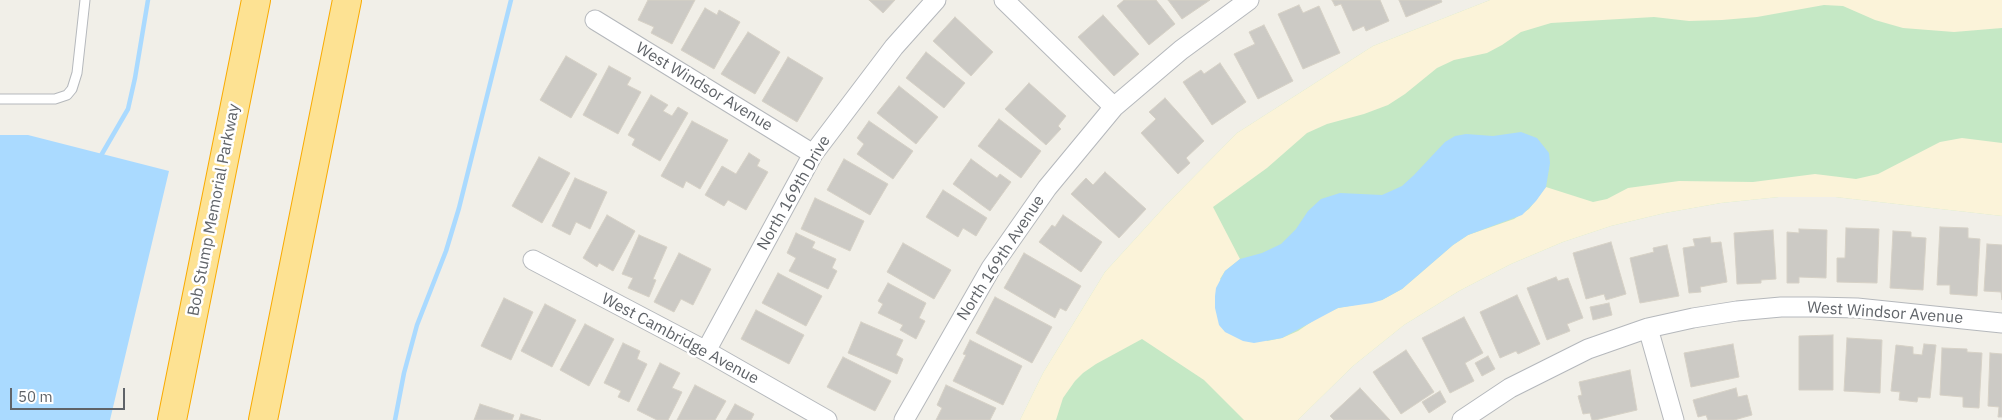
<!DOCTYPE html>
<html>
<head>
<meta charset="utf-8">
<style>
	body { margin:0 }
	#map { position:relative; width:2002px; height:420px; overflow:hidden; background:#f1efe8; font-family:"IBM Plex Sans",sans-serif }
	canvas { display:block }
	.scale { position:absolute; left:10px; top:388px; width:115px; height:22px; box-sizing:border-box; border:2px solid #5f6368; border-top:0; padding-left:6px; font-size:15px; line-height:18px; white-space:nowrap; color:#5f6368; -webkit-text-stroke:4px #fff; paint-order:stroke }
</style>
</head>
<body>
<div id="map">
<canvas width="2002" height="420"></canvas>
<div class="scale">50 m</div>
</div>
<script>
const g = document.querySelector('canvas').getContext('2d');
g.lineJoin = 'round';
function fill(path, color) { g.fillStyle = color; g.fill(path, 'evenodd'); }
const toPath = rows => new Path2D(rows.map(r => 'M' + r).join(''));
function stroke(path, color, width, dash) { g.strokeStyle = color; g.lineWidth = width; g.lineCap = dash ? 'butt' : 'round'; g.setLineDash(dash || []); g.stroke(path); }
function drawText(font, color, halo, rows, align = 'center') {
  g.font = font + ' "IBM Plex Sans",sans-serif'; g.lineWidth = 5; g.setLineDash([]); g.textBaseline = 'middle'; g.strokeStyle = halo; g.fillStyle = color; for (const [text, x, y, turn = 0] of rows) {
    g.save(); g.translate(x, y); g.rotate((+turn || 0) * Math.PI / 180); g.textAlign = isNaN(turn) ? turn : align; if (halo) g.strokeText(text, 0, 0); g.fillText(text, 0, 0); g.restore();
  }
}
fill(toPath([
	[1490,0,2002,0,2002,216,1835,197,1779,197,1721,203,1665,213,1611,226,1563,242,1511,264,1459,291,1404,325,1353,366,1298,420,1020,420,1043,373,1105,272,1167,204,1237,133,1373,46]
]), '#c5e8c5');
fill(toPath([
	[1490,0,2002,0,2002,28,1954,32,1903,28,1875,20,1843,6,1824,5,1757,17,1722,20,1689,21,1654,17,1551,23,1521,32,1502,45,1487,53,1454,60,1437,68,1405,94,1388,105,1364,114,1327,124,1307,133,1267,168,1213,207,1240,259,1225,271,1220,279,1267,341,1282,338,1298,331,1317,318,1338,308,1382,300,1402,289,1453,245,1468,235,1514,219,1529,209,1546,187,1593,202,1607,199,1628,188,1679,181,1753,182,1815,174,1856,179,1878,174,1940,142,1962,138,2002,143,2002,216,1835,197,1779,197,1721,203,1665,213,1611,226,1563,242,1511,264,1459,291,1404,325,1353,366,1298,420,1244,420,1204,380,1142,339,1096,364,1083,373,1075,381,1063,398,1056,420,1020,420,1043,373,1105,272,1167,204,1237,133,1373,46]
]), '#fbf3d9');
fill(toPath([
	[1521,132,1537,138,1549,153,1550,163,1546,187,1536,201,1522,215,1468,235,1453,245,1402,289,1382,300,1372,303,1338,308,1282,338,1254,343,1243,341,1225,332,1219,325,1215,308,1215,296,1216,288,1225,271,1240,259,1262,253,1281,244,1296,229,1308,211,1321,199,1340,193,1382,195,1391,191,1402,186,1414,175,1445,142,1455,136,1466,134,1493,136],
	[0,135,28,135,169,171,110,420,0,420]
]), '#aadaff');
stroke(toPath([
	[99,159,128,109,135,78,148,0],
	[395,420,404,373,417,325,446,251,459,208,511,0]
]), '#aadaff', 4.5);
const building = toPath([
	[648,0,695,0,672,44,651,33,654,27,638,20,648,0],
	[869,0,895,0,883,13,869,0],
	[1124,0,1156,0,1175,24,1149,45,1117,6,1124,0],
	[1168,0,1210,0,1182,19,1168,0],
	[1332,0,1380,0,1389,21,1366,31,1364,26,1353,31,1341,4,1335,6,1332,0],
	[1399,0,1441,0,1442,2,1406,17,1399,0],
	[1299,5,1303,13,1319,6,1340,53,1303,69,1278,14,1299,5],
	[705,8,717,15,719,10,740,22,714,69,681,50,705,8],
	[1103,15,1139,54,1114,76,1078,37,1103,15],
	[955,17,993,52,971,76,933,41,955,17],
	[1264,25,1293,81,1258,99,1234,54,1255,44,1249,32,1264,25],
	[748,32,780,52,755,94,721,74,748,32],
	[926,52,965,83,944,108,906,78,926,52],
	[566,56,597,74,571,118,540,100,566,56],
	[788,57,823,78,797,122,762,101,788,57],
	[1220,63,1246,102,1212,125,1183,82,1201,70,1204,74,1220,63],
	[609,66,631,78,627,85,641,92,618,134,583,115,609,66],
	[1029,83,1066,116,1058,126,1061,129,1046,145,1005,109,1029,83],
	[899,86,938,117,916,144,877,113,899,86],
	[651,95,668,105,663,111,672,116,678,107,688,113,660,161,632,145,635,139,628,135,651,95],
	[1165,98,1204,141,1186,158,1190,163,1178,174,1141,133,1156,119,1149,112,1165,98],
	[999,119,1041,151,1021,178,978,146,999,119],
	[692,121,728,140,700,189,686,181,683,188,661,176,692,121],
	[869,121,913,151,893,179,857,154,864,144,857,138,869,121],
	[749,153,760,160,757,166,768,172,746,210,728,200,724,206,705,195,722,166,736,174,749,153],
	[539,157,570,173,542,223,512,206,539,157],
	[844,159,888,184,870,215,827,190,844,159],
	[971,159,997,178,1000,174,1011,182,990,211,953,184,971,159],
	[1105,172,1146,209,1119,238,1071,194,1086,178,1093,185,1105,172],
	[575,178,607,192,590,229,576,222,570,235,552,226,575,178],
	[943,190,987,218,976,236,963,228,958,237,926,217,943,190],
	[815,198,864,221,850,251,801,229,815,198],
	[607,215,635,231,613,271,599,263,597,267,583,258,607,215],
	[1063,215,1102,242,1081,272,1039,242,1052,225,1055,227,1063,215],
	[1940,227,1968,228,1968,238,1980,239,1977,296,1950,294,1950,285,1937,285,1940,227],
	[1846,228,1879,229,1877,283,1837,282,1837,258,1845,258,1846,228],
	[1799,229,1827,230,1826,278,1799,277,1799,283,1787,283,1787,232,1799,233,1799,229],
	[1773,230,1776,279,1761,280,1761,283,1737,284,1734,233,1773,230],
	[1893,231,1911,232,1911,237,1926,238,1923,290,1890,288,1893,231],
	[796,233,815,242,812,248,836,259,832,268,837,271,828,289,789,271,796,258,787,253,796,233],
	[639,235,667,247,653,279,656,280,649,297,628,288,633,278,622,274,639,235],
	[1710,237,1711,243,1721,242,1727,282,1700,287,1701,292,1689,293,1683,248,1695,246,1693,239,1710,237],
	[1611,242,1626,294,1606,300,1604,294,1586,299,1573,253,1611,242],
	[903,243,951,270,934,299,887,272,903,243],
	[1987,244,2002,245,2002,300,2001,292,1984,291,1987,244],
	[1667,245,1679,296,1640,303,1630,258,1654,252,1653,248,1667,245],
	[679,253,711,269,693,305,681,299,674,312,654,302,679,253],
	[1024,253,1081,286,1066,311,1060,308,1055,318,1004,288,1024,253],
	[778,273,822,296,806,326,762,303,778,273],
	[1556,277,1558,281,1568,278,1583,318,1567,324,1570,331,1547,340,1527,288,1556,277],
	[888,283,926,303,919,318,925,321,916,339,900,330,903,325,878,313,883,304,878,301,888,283],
	[1517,295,1540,344,1518,354,1516,351,1500,358,1480,312,1517,295],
	[995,297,1052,327,1032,363,976,333,995,297],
	[504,298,533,312,511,360,481,346,504,298],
	[1609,303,1612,315,1593,320,1590,307,1609,303],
	[545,304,576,320,552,367,521,351,545,304],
	[756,310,804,335,789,364,741,339,756,310],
	[1464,317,1483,353,1465,363,1474,381,1450,393,1422,338,1464,317],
	[861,322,903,340,896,355,903,359,897,374,848,353,861,322],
	[585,324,614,339,589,386,560,370,585,324],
	[1833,335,1833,390,1799,390,1799,336,1833,335],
	[1847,338,1882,340,1880,393,1844,391,1847,338],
	[970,340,1022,366,1003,405,953,381,966,355,963,354,970,340],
	[623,343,640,351,637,359,647,364,629,402,618,397,621,391,604,383,623,343],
	[1733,344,1739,377,1691,387,1684,353,1733,344],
	[1924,344,1936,345,1930,398,1918,397,1917,402,1899,400,1900,392,1891,391,1896,345,1913,347,1913,354,1922,355,1924,344],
	[1942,348,1967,349,1967,352,1982,353,1979,408,1963,407,1963,397,1940,395,1942,348],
	[1406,350,1434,392,1401,414,1373,372,1406,350],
	[1990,353,2002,354,2002,417,1998,417,1999,407,1988,406,1990,353],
	[1488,356,1495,369,1482,376,1475,363,1488,356],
	[843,357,891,381,875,411,827,387,843,357],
	[660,363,680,373,672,388,682,392,668,420,657,420,637,410,660,363],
	[1630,370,1637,410,1595,420,1592,420,1590,413,1583,414,1578,396,1582,395,1579,382,1630,370],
	[695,385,726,401,715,420,677,420,695,385],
	[946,385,996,408,990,420,936,420,942,408,937,405,946,385],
	[1360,388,1390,420,1334,420,1330,416,1360,388],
	[1736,388,1738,397,1747,395,1752,415,1734,420,1708,420,1706,415,1698,417,1693,400,1736,388],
	[1440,391,1446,402,1429,413,1422,402,1440,391],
	[480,404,514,415,512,420,474,420,480,404],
	[735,404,754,414,751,420,726,420,735,404],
	[521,414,541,420,519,420,521,414]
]);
fill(building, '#cccac5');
stroke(building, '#d6d1c6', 1);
const service = toPath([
	[0,99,55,99,67,95,72,89,77,73,85,0]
]);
const minor = toPath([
	[1004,0,1114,107],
	[595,20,813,154],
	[533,260,706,351,827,420],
	[1648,328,1674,420],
	[706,351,813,154,894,47,936,0],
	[904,420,991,268,1047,188,1114,107,1181,50,1249,0],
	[1462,420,1510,388,1588,349,1648,328,1693,318,1737,311,1781,307,1815,307,1857,308,2002,323]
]);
const motorway = toPath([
	[172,420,256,0],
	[263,420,347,0]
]);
stroke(service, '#b5b8bc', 11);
stroke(minor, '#b5b8bc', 21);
stroke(motorway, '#f9ab00', 30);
stroke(service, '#fff', 9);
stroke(minor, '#fff', 19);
stroke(motorway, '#fde293', 28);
drawText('16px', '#5f6368', '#fff', [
	["West Windsor Avenue",704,87,31],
	["North 169th Drive",794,193,-60],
	["Bob Stump Memorial Parkway",214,210,-79],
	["North 169th Avenue",1001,258,-57],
	["West Windsor Avenue",1885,313,4],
	["West Cambridge Avenue",680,339,28]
]);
</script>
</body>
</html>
